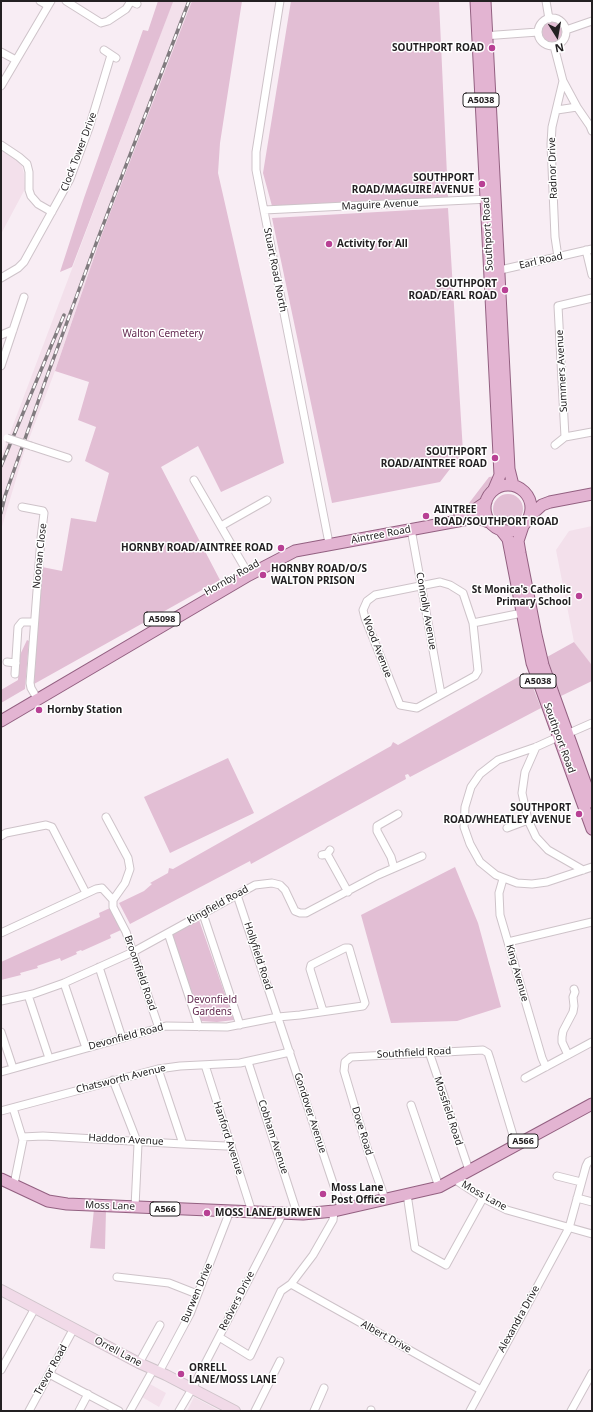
<!DOCTYPE html>
<html>
<head>
<meta charset="utf-8">
<style>
	body { margin:0 }
	#map { position:relative; width:593px; height:1412px; overflow:hidden; background:#f8edf4; font-family:"Noto Sans",sans-serif }
	canvas { display:block }
	.frame { position:absolute; inset:0; border:2px solid #232022; pointer-events:none }
	.north { position:absolute; left:537px; top:16px; width:40px; height:40px; -webkit-text-stroke:3px #fff; paint-order:stroke; rotate:169deg; font-size:11px; font-weight:700; line-height:16px; text-align:center; color:#232022 }
	.north::after { content:''; display:block; margin:auto; width:14px; height:18px; background:#232022; clip-path:polygon(50% 0,100% 100%,50% 72%,0 100%) }
</style>
</head>
<body>
<div id="map">
<canvas width="593" height="1412"></canvas>
<div class="frame"></div>
<div class="north">N</div>
</div>
<script>
const g = document.querySelector('canvas').getContext('2d');
g.lineJoin = 'round';
function fill(path, color) { g.fillStyle = color; g.fill(path, 'evenodd'); }
const toPath = rows => new Path2D(rows.map(r => 'M' + r).join(''));
function stroke(path, color, width, dash) { g.strokeStyle = color; g.lineWidth = width; g.lineCap = dash ? 'butt' : 'round'; g.setLineDash(dash || []); g.stroke(path); }
function drawText(font, color, halo, rows, align = 'center') {
  g.font = font + ' "Noto Sans",sans-serif'; g.lineWidth = 3; g.setLineDash([]); g.textBaseline = 'middle'; g.strokeStyle = halo; g.fillStyle = color; for (const [text, x, y, turn = 0] of rows) {
    g.save(); g.translate(x, y); g.rotate((+turn || 0) * Math.PI / 180); g.textAlign = isNaN(turn) ? turn : align; if (halo) g.strokeText(text, 0, 0); g.fillText(text, 0, 0); g.restore();
  }
}
fill(toPath([
	[173,1,192,1,102,234,55,371,24,452,1,530,1,457],
	[1,150,18,161,22,166,24,174,25,189,1,234],
	[592,526,592,664,591,665,574,642,556,550,569,531],
	[150,1384,166,1393,159,1407,142,1397],
	[194,1397,220,1411,187,1411]
]), '#f3e0eb');
fill(toPath([
	[158,1,173,2,72,267,60,272,84,198,143,30,148,31],
	[192,1,242,1,220,143,218,173,284,463,221,492,198,446,161,467,220,580,34,684,42,567,62,571,71,518,96,522,109,473,85,461,96,427,78,420,89,382,55,371,102,234],
	[291,1,439,1,448,197,272,206,263,173],
	'542 32a10 10 0 1 1 20 0a10 10 0 1 1-20 0Z',
	[448,208,463,452,440,482,332,503,272,218],
	[496,476,494,482,479,502,463,511,489,477],
	'493 509a15 15 0 1 1 30 0a15 15 0 1 1-30 0Z',
	[27,640,29,641,25,689,1,703,1,690,18,680,19,657],
	[574,642,591,664,592,664,592,681,561,696,547,657],
	[527,672,541,708,410,777,408,774,405,775,406,779,251,864,250,861,130,924,119,903,144,891,152,884,150,883,168,873,169,868,173,869,391,746,393,742,398,745],
	[228,758,254,813,170,853,144,797],
	[455,867,478,923,501,1007,457,1021,391,1023,361,915],
	[110,908,121,930,110,935,111,938,82,951,81,950,76,952,77,954,61,961,60,958,37,966,38,968,20,973,21,975,1,980,1,962,100,917,99,913],
	[199,920,234,1020,217,1022,200,1021,171,934],
	[94,1209,106,1210,105,1249,90,1248]
]), '#e2bed4');
const street = toPath([
	[40,1,47,5],
	[66,1,101,23,108,21,126,9,131,1,137,4],
	[280,1,256,152,256,170,328,538],
	[546,1,549,19],
	'538 32a14 14 0 1 1 28 0a14 14 0 1 1-28 0Z',
	[566,30,592,21],
	[483,36,538,32],
	[554,46,563,81,577,107,590,126,592,131],
	[104,50,116,58],
	[1,52,16,60],
	[1,86,51,1],
	[557,110,577,107],
	[1,145,19,157,27,164,29,172,29,190,31,196,38,204,52,212],
	[264,210,489,199],
	[586,250,592,275],
	[558,257,555,237,551,144,552,127,563,81],
	[496,271,592,249],
	[1,278,18,268,24,262,70,179,89,128,111,55],
	[1,335,13,330],
	[1,366,24,297],
	[565,437,558,306,592,298],
	[555,445,565,437,592,432],
	[31,446,68,458],
	[194,480,249,575],
	[22,507,43,511,44,513,41,538,30,683,31,688,38,700],
	[221,526,267,500],
	[411,529,441,694],
	[440,582,450,585,463,593,473,623,478,671,475,676,417,708,400,705,365,618,363,610,367,601,375,595,440,582],
	[473,623,522,613],
	[7,662,16,663],
	[15,674,18,627,22,622,34,622],
	[567,734,592,723],
	[558,737,536,747,498,760,480,774,471,787,465,807,464,827,470,844,480,862,496,875,517,883,532,884,547,882,592,867],
	[536,747,525,772,522,793,528,820,536,837,548,850,583,870],
	[106,817,128,858,130,869,125,883,113,900],
	[507,828,528,820],
	[1,836,6,833,46,825,52,827,86,893],
	[327,854,348,892],
	[322,855,327,854,330,850],
	[394,868,391,857,377,831,377,826,398,814],
	[503,879,499,893,500,915,542,1058,546,1067],
	[237,895,342,1210],
	[203,914,240,1025],
	[1,933,96,889,102,888,113,900,113,907,126,932,159,1028],
	[168,933,199,1027],
	[508,942,592,922],
	[99,967,122,1038],
	[64,983,86,1048],
	[28,995,49,1058],
	[1,1001,33,994,64,983,133,952,255,885,272,883,280,885,285,890,295,911,300,913,306,913,378,875,422,856],
	[1,1032,13,1068],
	[429,1052,469,1170],
	[568,1055,562,1042,562,1037,563,1031,573,1012,574,1006,573,997,575,992,574,989],
	[248,1062,297,1213],
	[205,1065,252,1212],
	[158,1069,183,1144],
	[1,1072,166,1026,227,1027,278,1017,300,1015,363,1006,365,1003,349,948,345,948,311,965,310,969,323,1011],
	[525,1078,592,1042],
	[113,1080,138,1144,135,1207],
	[411,1105,439,1187],
	[13,1108,23,1140,14,1184],
	[1,1111,158,1069,180,1066,240,1063,290,1052],
	[22,1137,43,1136,183,1144,226,1146,231,1145],
	[557,1176,581,1182],
	[454,1179,483,1198,507,1210,592,1234],
	[407,1194,415,1248,446,1265,483,1198],
	[577,1198,592,1202],
	[385,1199,367,1148,344,1071,345,1062,351,1057,483,1050,488,1053,490,1059,516,1145],
	[117,1277,169,1283,197,1294],
	[291,1284,481,1390],
	[219,1337,250,1356,281,1291,291,1284,313,1255,333,1220,334,1211],
	[139,1363,160,1325],
	[1,1370,35,1308],
	[159,1372,190,1314,230,1211],
	[49,1374,119,1411],
	[29,1411,74,1328],
	[79,1411,88,1394],
	[130,1411,153,1370],
	[179,1411,192,1389,283,1213],
	[255,1411,280,1361],
	[314,1411,324,1388],
	[371,1411,371,1410],
	[470,1411,569,1228,586,1166,588,1162,592,1160],
	[571,1411,592,1373]
]);
const secondary = toPath([
	[1,1290,139,1363,166,1375,235,1411]
]);
const primary = toPath([
	[476,1,500,475,494,489],
	[485,1,509,469,513,485],
	'485 508a23 23 0 1 1 46 0a23 23 0 1 1-46 0Z',
	[460,515,473,511,486,502],
	[530,516,542,505,550,502,592,494],
	[523,526,518,541,520,553,536,635,543,665,592,802],
	[501,530,508,539,532,663,592,829],
	[1,721,249,575,295,551,474,518,481,519,491,523],
	[1,1179,48,1201,67,1204,303,1214,334,1211,439,1187,592,1104]
]);
stroke(street, '#cec3c9', 9);
stroke(secondary, '#cec3c9', 12);
stroke(primary, '#936081', 13);
stroke(street, '#fff', 7);
stroke(secondary, '#f1dae8', 10);
stroke(primary, '#e3b4d2', 11);
const rail = toPath([
	[1,466,64,315],
	[1,513,5,496,46,379,97,241,189,1]
]);
stroke(rail, '#817b7f', 3.5);
stroke(rail, '#fff', 2, [6]);
const streetBridge = toPath([
	[7,438,31,446]
]);
stroke(streetBridge, '#cec3c9', 9, []);
stroke(streetBridge, '#fff', 7);
for (const [x, y, r, color] of [
	[492,48,4,"#b84094"],
	[482,184,4,"#b84094"],
	[329,244,4,"#b84094"],
	[505,290,4,"#b84094"],
	[495,458,4,"#b84094"],
	[426,516,4,"#b84094"],
	[281,548,4,"#b84094"],
	[263,575,4,"#b84094"],
	[579,596,4,"#b84094"],
	[39,710,4,"#b84094"],
	[579,814,4,"#b84094"],
	[323,1194,4,"#b84094"],
	[207,1213,4,"#b84094"],
	[181,1374,4,"#b84094"]
]) { const dot = new Path2D(); dot.arc(x, y, r, 0, 2 * Math.PI); g.fillStyle = color; g.fill(dot); stroke(dot, '#fff', 1.5); }
for (const [x, y, w] of [
	[481,100,36],
	[162,619,36],
	[538,681,36],
	[523,1141,30],
	[165,1209,30]
]) { const box = new Path2D(); box.roundRect(x - w / 2, y - 7, w, 14, 3); g.fillStyle = '#fff'; g.fill(box); stroke(box, '#232022', 1); }
drawText('bold 9px', '#232022', null, [
	["A5038",481,100],
	["A5098",162,619],
	["A5038",538,681],
	["A566",523,1141],
	["A566",165,1209]
]);
drawText('bold 10px', '#232022', '#fff', [
	["SOUTHPORT ROAD",484,48],
	["SOUTHPORT",474,178],
	["ROAD/MAGUIRE AVENUE",474,190],
	["Activity for All",337,244,"left"],
	["SOUTHPORT",497,284],
	["ROAD/EARL ROAD",497,296],
	["SOUTHPORT",487,452],
	["ROAD/AINTREE ROAD",487,464],
	["AINTREE",434,510,"left"],
	["ROAD/SOUTHPORT ROAD",434,522,"left"],
	["HORNBY ROAD/AINTREE ROAD",273,548],
	["HORNBY ROAD/O/S",271,569,"left"],
	["WALTON PRISON",271,581,"left"],
	["St Monica's Catholic",571,590],
	["Primary School",571,602],
	["Hornby Station",47,710,"left"],
	["SOUTHPORT",571,808],
	["ROAD/WHEATLEY AVENUE",571,820],
	["Moss Lane",331,1188,"left"],
	["Post Office",331,1200,"left"],
	["MOSS LANE/BURWEN",215,1213,"left"],
	["ORRELL",189,1368,"left"],
	["LANE/MOSS LANE",189,1380,"left"]
], 'right');
drawText('10px', '#232022', '#fff', [
	["Clock Tower Drive",79,152,-69],
	["Radnor Drive",553,168,-92],
	["Maguire Avenue",380,205,-3],
	["Southport Road",488,234,-93],
	["Earl Road",541,261,-13],
	["Stuart Road North",275,270,79],
	["Summers Avenue",562,371,-93],
	["Aintree Road",381,535,-11],
	["Noonan Close",40,556,-84],
	["Hornby Road",232,578,-30],
	["Connolly Avenue",426,611,80],
	["Wood Avenue",377,647,69],
	["Southport Road",559,738,70],
	["Kingfield Road",218,905,-29],
	["Hollyfield Road",258,956,72],
	["Broomfield Road",140,973,71],
	["King Avenue",517,973,74],
	["Devonfield Road",126,1037,-15],
	["Southfield Road",414,1053,-3],
	["Chatsworth Avenue",121,1079,-14],
	["Mossfield Road",448,1111,72],
	["Gondover Avenue",310,1113,72],
	["Dove Road",362,1131,73],
	["Cobham Avenue",273,1137,72],
	["Hanford Avenue",228,1138,72],
	["Haddon Avenue",126,1140,3],
	["Moss Lane",484,1196,29],
	["Moss Lane",110,1206,2],
	["Burwen Drive",197,1293,-67],
	["Redvers Drive",237,1301,-63],
	["Alexandra Drive",519,1319,-61],
	["Albert Drive",386,1337,29],
	["Orrell Lane",118,1352,28],
	["Trevor Road",51,1370,-61]
]);
drawText('10px', '#642b51', '#fff', [
	["Walton Cemetery",163,334],
	["Devonfield",212,1000],
	["Gardens",212,1012]
]);
</script>
</body>
</html>
